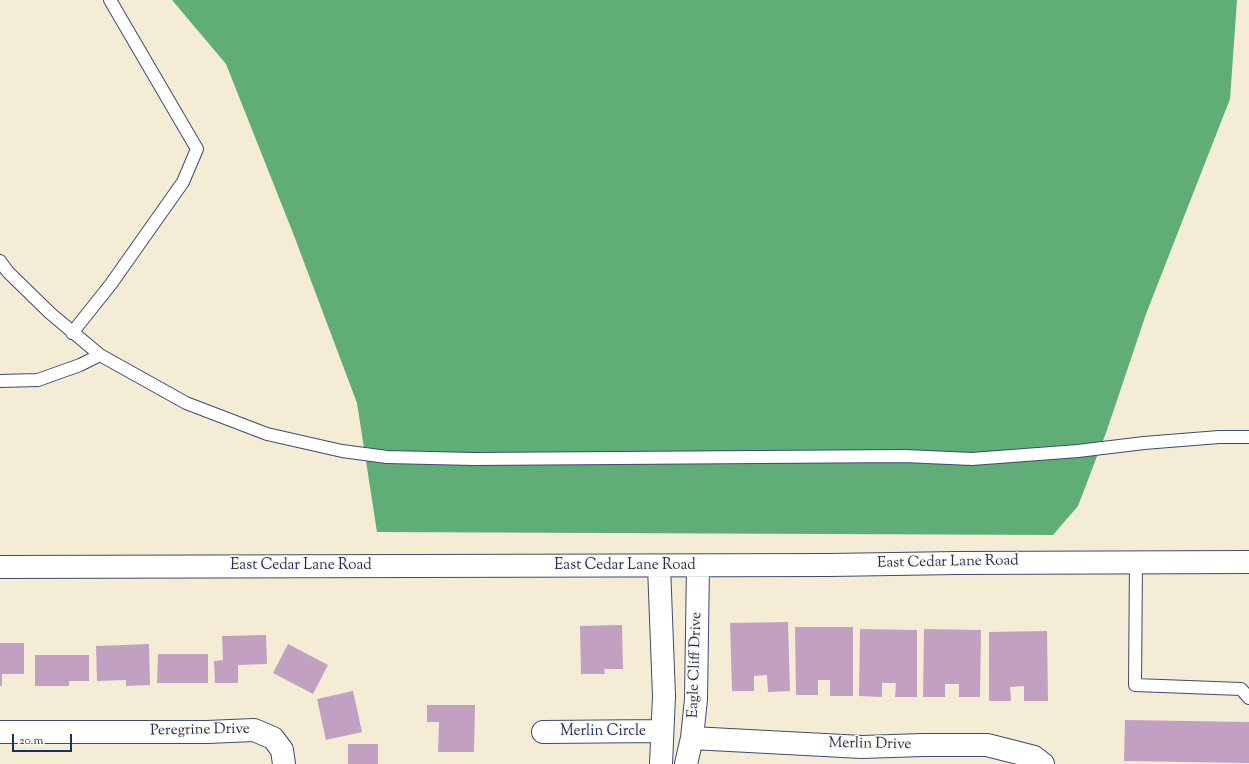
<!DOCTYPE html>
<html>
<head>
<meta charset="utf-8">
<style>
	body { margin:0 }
	#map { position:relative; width:1249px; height:764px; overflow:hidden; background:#f5ecd6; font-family:"Sorts Mill Goudy",serif }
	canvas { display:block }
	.scale { position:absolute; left:12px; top:734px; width:60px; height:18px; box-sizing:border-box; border:2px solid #1b2f5e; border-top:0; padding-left:5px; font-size:12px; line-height:14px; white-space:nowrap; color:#1b2f5e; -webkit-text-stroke:3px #fbf7ec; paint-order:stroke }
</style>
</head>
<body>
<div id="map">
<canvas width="1249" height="764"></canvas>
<div class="scale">20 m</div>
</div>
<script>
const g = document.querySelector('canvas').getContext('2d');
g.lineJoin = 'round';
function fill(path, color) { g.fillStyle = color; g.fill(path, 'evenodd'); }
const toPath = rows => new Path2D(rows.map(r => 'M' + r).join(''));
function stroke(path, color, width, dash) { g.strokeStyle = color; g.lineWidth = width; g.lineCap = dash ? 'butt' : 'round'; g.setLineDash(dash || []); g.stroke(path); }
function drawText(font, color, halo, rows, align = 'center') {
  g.font = font + ' "Sorts Mill Goudy",serif'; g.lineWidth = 3; g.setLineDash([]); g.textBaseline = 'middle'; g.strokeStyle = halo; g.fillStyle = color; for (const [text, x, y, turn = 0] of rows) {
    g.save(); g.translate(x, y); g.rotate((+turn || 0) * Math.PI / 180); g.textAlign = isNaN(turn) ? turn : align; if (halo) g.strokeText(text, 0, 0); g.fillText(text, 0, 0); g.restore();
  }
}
fill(toPath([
	[172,0,1237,0,1230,99,1146,314,1107,430,1078,506,1053,535,377,532,357,403,293,233,226,64]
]), '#61ad78');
fill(toPath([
	[788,622,790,691,768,692,767,675,754,676,754,691,732,691,730,623],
	[622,625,623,669,604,669,605,674,581,674,580,626],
	[795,627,853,627,853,696,830,696,830,680,818,680,818,695,796,695],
	[860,629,917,630,917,697,895,697,896,683,882,683,882,697,859,696],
	[924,629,981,630,980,697,959,697,959,684,945,684,945,697,923,697],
	[1047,631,1048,701,1024,701,1024,686,1010,687,1011,701,989,701,989,632],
	[266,635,267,664,238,665,238,683,215,683,214,661,223,660,222,636],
	[0,643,24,643,24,674,2,674,2,686,0,686],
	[149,644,150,685,126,686,126,680,97,681,96,646],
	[288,644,328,665,313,694,273,673],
	[158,654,208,654,208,683,157,683],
	[35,655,89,655,89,681,69,681,69,686,35,686],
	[353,691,362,732,326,740,317,699],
	[427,705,475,705,474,752,438,752,439,722,427,722],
	[1125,720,1249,722,1249,763,1124,761],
	[348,744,378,744,378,764,348,764]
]), '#c1a0c2');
const lane = toPath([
	[0,261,8,272,50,313,100,355,186,403,267,434,342,451,387,457,474,459,904,456,972,459,1078,451,1144,443,1219,437,1249,437],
	[72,333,111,284,183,182,197,149,110,0],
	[0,381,38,380,80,365,100,355],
	[1136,562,1135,685,1241,689,1249,698]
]);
const street = toPath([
	[659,566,664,696,661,764],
	[0,567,829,565,957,563,1249,562],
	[0,732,207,732,254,730,273,738,282,750,284,764],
	[543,732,662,731],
	[692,738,862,747,923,745,987,745,1034,757,1043,764],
	[686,764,692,738,696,699,698,566]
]);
stroke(lane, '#3c4b70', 14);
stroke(street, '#3c4b70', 24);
stroke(lane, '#fff', 12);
stroke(street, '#fff', 22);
drawText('15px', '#1b2f5e', '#fbf7ec', [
	["East Cedar Lane Road",948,563,-1],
	["East Cedar Lane Road",301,566],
	["East Cedar Lane Road",625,566],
	["Eagle Cliff Drive",696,665,-88],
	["Peregrine Drive",200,731,-1],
	["Merlin Circle",603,732],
	["Merlin Drive",870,745,1]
]);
</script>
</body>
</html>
